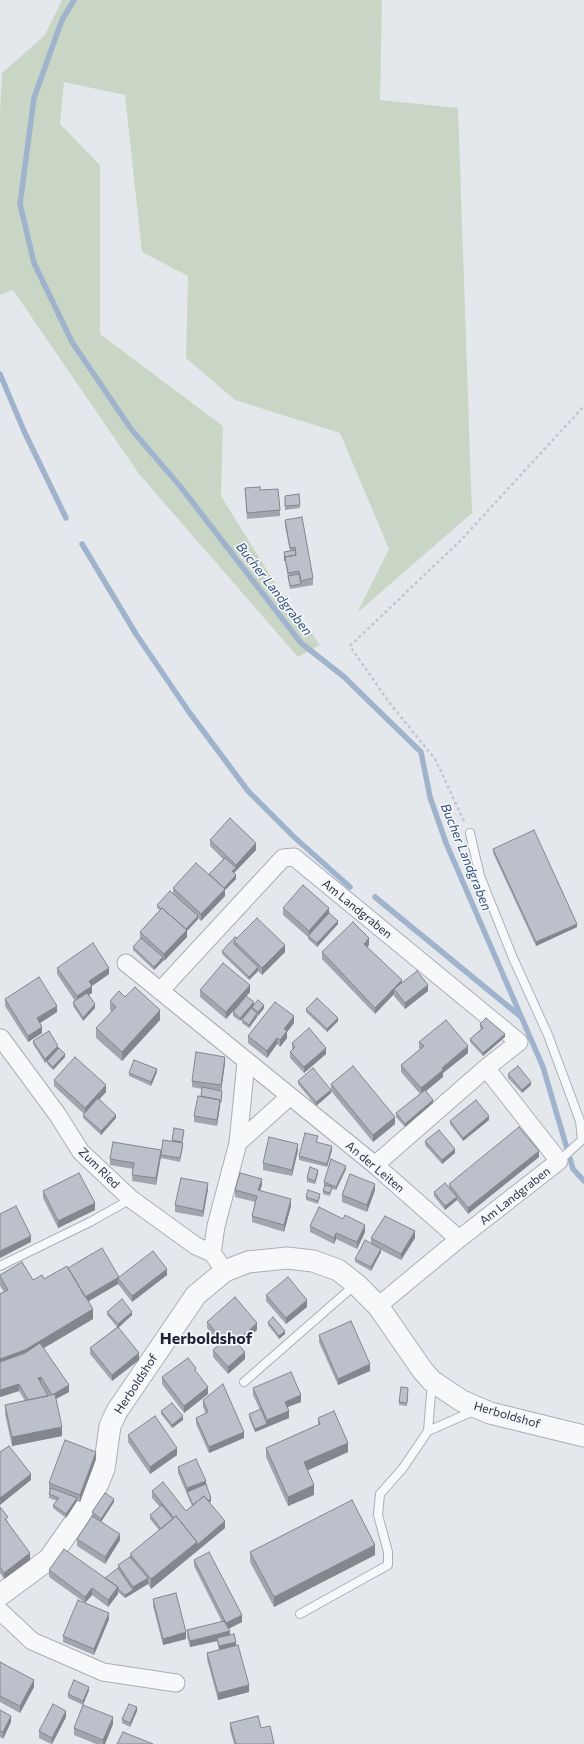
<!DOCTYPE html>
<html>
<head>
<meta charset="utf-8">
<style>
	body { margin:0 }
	canvas { display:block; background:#e4e7ec }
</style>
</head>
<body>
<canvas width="584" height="1744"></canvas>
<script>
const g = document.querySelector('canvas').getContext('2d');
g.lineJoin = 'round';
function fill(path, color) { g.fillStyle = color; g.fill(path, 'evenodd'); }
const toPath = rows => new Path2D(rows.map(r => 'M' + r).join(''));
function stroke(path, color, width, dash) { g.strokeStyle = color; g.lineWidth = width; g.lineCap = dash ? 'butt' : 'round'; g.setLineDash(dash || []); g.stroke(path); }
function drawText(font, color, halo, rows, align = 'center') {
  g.font = font + ' Commissioner,sans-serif'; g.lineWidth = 3.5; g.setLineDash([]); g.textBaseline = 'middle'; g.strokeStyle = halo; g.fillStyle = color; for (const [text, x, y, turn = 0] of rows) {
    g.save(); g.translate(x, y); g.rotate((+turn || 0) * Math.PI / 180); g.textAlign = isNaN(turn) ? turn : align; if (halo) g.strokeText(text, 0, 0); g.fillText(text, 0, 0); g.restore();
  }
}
fill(toPath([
	[62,0,382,0,380,100,458,108,472,513,357,613,389,549,340,433,235,400,186,358,188,276,142,252,125,95,64,82,60,124,100,165,100,334,223,426,221,496,276,585,320,645,298,657,139,474,13,290,0,295,0,115,2,73,45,35]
]), '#c9d6c5');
stroke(toPath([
	[74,0,62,20,34,98,20,204,34,263,72,342,131,429,180,486,301,643,343,676,421,752,430,797,446,843,543,1067,573,1169,584,1181],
	[0,374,24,431,66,518],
	[82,544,136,634,189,712,248,791,294,837,350,887],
	[375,897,520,1016]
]), '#9fb4cc', 5.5);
const service = toPath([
	[470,833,480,876,513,958,548,1035,580,1121,582,1140,559,1161],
	[0,1266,90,1222,131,1199],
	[244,1382,356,1284],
	[428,1431,476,1410],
	[300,1614,388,1565,388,1552,378,1515,380,1494,403,1468,428,1431,432,1382]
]);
const minor = toPath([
	[126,963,375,1165,459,1239],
	[160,991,283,858,294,857,519,1042,486,1068,375,1165],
	[1,1038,57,1114,81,1152,131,1199,196,1246,212,1253,225,1271],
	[238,1143,289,1097],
	[212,1253,216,1226,238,1143,246,1062],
	[378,1306,459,1239,559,1161,486,1068],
	[0,1611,32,1641,103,1672,176,1683]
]);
const tertiary = toPath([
	[0,1595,49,1559,92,1498,104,1469,110,1426,117,1411,196,1295,225,1271,248,1262,287,1258,313,1261,338,1270,356,1284,378,1306,423,1371,432,1381,462,1401,490,1413,584,1436]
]);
stroke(service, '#a9aeb7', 10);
stroke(minor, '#a9aeb7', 19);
stroke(tertiary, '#a9aeb7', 23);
stroke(toPath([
	[464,821,435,759,388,701,350,646,460,541,584,406]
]), '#c2c5cb', 2.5, [3, 3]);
stroke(service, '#f7f8fa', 8);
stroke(minor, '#f7f8fa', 17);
stroke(tertiary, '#f7f8fa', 21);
fill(toPath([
	[245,488,260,490,280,510,280,516,247,519],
	[299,494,300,508,285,510,285,496],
	[285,520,313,578,313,585,290,589,284,555,284,552,290,551,285,526],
	[210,840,256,850,234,873,236,879,225,890,225,896,201,921,198,918,198,919,187,931,187,937,164,961,163,960,154,970,133,950,133,947,140,939,140,932,160,910,157,908,157,905,173,893,173,888,209,875,209,874,223,859,210,846],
	[493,849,577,927,536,946,493,853],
	[283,908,329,913,338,924,317,947,308,939,308,937,283,915],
	[237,938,285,952,262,975,258,971,249,980,222,954,222,951],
	[369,945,367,947,402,983,428,991,405,1009,394,996,394,994,375,1014,322,959,322,952],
	[57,968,109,974,92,986,92,993,88,995,95,1008,83,1021,73,1006,73,1002,75,1001,57,974],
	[200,990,250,992,246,996,254,1005,251,1008,252,1009,252,1007,264,1008,258,1016,257,1015,257,1017,249,1028,242,1023,242,1020,251,1009,240,1021,233,1016,233,1012,239,1004,226,1019,200,997],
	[125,997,160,1020,122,1061,96,1038,96,1028,112,1012,110,1010,110,1001],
	[5,999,57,1012,40,1023,42,1033,28,1042,5,1006],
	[306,1009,338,1021,327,1032,306,1012],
	[294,1023,287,1032,287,1038,280,1047,277,1044,267,1058,248,1043,248,1036],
	[480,1024,505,1037,483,1056,470,1042,470,1039,481,1029,480,1027],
	[33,1041,58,1049,65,1057,53,1070,47,1064,47,1061,51,1056,45,1063,33,1044],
	[419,1042,468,1053,443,1073,443,1077,426,1091,433,1103,405,1127,396,1117,396,1113,420,1094,401,1072,401,1065,420,1049,419,1048],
	[292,1043,326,1054,304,1073,290,1058,290,1052,292,1050],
	[225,1063,221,1091,222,1094,217,1126,194,1122,194,1116,201,1096,202,1089,192,1087,192,1081],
	[157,1072,151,1086,129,1076,129,1073],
	[508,1074,531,1085,522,1093,508,1078],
	[54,1080,106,1092,99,1099,116,1118,101,1135,83,1118,83,1115,84,1114,54,1086],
	[298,1081,331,1089,331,1084,395,1124,373,1142,331,1091,331,1093,316,1106,298,1084],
	[489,1120,463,1141,450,1124,450,1121],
	[174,1128,184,1133,182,1143,183,1147,180,1162,161,1158,161,1157,156,1185,132,1181,133,1169,110,1165,110,1159,161,1155,172,1142],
	[318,1139,317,1142,332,1150,327,1167,299,1160,299,1156],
	[425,1141,455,1153,442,1164,425,1145],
	[298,1150,292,1176,263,1170,263,1163],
	[539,1157,468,1214,457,1200,445,1210,434,1196,434,1192,449,1187,449,1184],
	[346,1169,336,1190,332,1189,330,1196,323,1194,323,1191,325,1186,324,1186,324,1182],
	[318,1173,315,1184,307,1182,307,1178],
	[262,1185,260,1190,291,1206,284,1232,252,1222,252,1216,255,1202,235,1197,235,1190],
	[208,1189,203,1217,175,1212,175,1205],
	[375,1190,367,1212,342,1202,342,1195],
	[43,1191,95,1210,58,1228,43,1198],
	[306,1197,320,1197,318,1204,306,1200],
	[343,1219,365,1232,357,1249,336,1239,334,1244,310,1232,310,1226],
	[371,1238,415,1238,401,1260,381,1250,381,1252,371,1271,355,1262,355,1259,371,1243],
	[68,1268,119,1277,167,1275,132,1302,118,1284,88,1301,93,1319,44,1348,69,1392,56,1399,62,1436,12,1446,5,1414,5,1405,25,1401,19,1391,0,1397,0,1293,4,1292,0,1286,0,1275,33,1280,44,1279],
	[266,1295,307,1307,286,1324,266,1301],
	[107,1312,132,1315,118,1328,139,1360,112,1381,90,1354,90,1348,117,1327,107,1315],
	[207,1322,257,1330,239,1345,245,1359,228,1374,213,1357,213,1350,220,1344,207,1328],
	[268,1322,285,1334,279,1339,268,1325],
	[319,1335,370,1371,338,1385,319,1342],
	[162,1377,208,1394,184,1413,162,1384],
	[253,1388,301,1402,287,1407,289,1418,255,1432,249,1418,249,1414,260,1410,253,1395],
	[408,1391,407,1406,399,1405,399,1402],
	[203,1400,244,1438,209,1453,196,1424,196,1418,206,1414,203,1407],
	[161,1411,183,1420,172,1428,161,1414],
	[318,1418,348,1452,308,1470,314,1495,288,1506,266,1457,266,1448,318,1425],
	[128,1435,177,1455,150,1474,128,1442],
	[96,1459,80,1502,77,1501,66,1518,53,1508,53,1505,57,1501,49,1498,49,1494,50,1490,49,1490,49,1483],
	[178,1467,206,1484,211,1501,209,1503,225,1528,151,1589,148,1584,125,1598,118,1592,118,1594,108,1607,92,1595,85,1603,109,1619,94,1655,63,1642,63,1636,84,1602,49,1577,49,1570,105,1578,118,1568,118,1565,130,1557,130,1554,159,1530,150,1519,150,1515,160,1507,152,1498,152,1491,186,1511,192,1506,178,1473],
	[114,1502,101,1522,120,1540,105,1564,77,1546,77,1539,92,1516,92,1512],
	[0,1507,8,1522,30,1560,4,1579,0,1573],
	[250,1552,375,1555,274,1607,250,1562],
	[194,1560,242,1622,228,1629,230,1635,236,1645,249,1692,218,1700,207,1659,207,1653,219,1650,217,1641,190,1647,187,1636,187,1630,222,1622,194,1566],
	[153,1599,186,1639,163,1645,153,1606],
	[0,1662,34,1687,20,1713,0,1702],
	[89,1690,83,1705,68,1698,68,1694],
	[0,1710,11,1722,3,1739,0,1737],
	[137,1711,130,1727,122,1723,122,1719],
	[66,1717,52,1744,51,1744,39,1738,39,1731],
	[230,1723,261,1728,274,1744,234,1744,230,1729],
	[113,1724,105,1744,96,1744,74,1735,74,1728]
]), '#a1a5ae');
fill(toPath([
	[256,843,256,850,232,875,232,871,236,868,236,865],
	[236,875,236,879,225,890,225,896,201,921,201,914,224,890,224,888],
	[329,908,329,915,309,936,309,931],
	[198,916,198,919,187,931,187,937,164,961,164,954,185,930],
	[338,921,338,924,317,947,317,943],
	[577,924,577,927,536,946,536,942],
	[369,938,369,945,364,950,364,944],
	[285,945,285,952,262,975,262,968],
	[163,957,163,961,154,970,154,967],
	[258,967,258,971,249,980,249,977],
	[109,968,109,974,89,988,89,981],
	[402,980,402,987,394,989,394,994,375,1014,375,1008],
	[250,985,250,992,226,1019,226,1012],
	[428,985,428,991,405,1009,405,1003],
	[92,986,92,993,77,1003,77,996],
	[254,1002,254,1005,240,1021,240,1018],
	[95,1004,95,1008,83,1021,83,1018],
	[264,1005,264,1008,258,1016,258,1012],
	[57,1006,57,1012,37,1025,37,1018],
	[160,1010,160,1020,122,1061,122,1052],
	[257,1013,257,1017,249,1028,249,1025],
	[294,1016,294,1023,287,1032,287,1038,280,1047,280,1040,284,1029],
	[338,1018,338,1021,327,1032,327,1029],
	[42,1027,42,1033,28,1042,28,1036],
	[505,1034,505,1037,483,1056,483,1053],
	[277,1038,277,1044,267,1058,267,1051],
	[58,1046,58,1049,45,1063,45,1059],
	[468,1046,468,1053,443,1073,443,1077,421,1095,421,1088,442,1068],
	[326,1048,326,1054,304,1073,304,1067],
	[65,1054,65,1057,53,1070,53,1067],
	[225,1057,225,1063,221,1092,221,1085],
	[157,1069,157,1072,151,1086,151,1082],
	[531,1082,531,1085,522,1093,522,1090],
	[106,1085,106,1092,85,1115,85,1108],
	[331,1090,331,1093,316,1106,316,1102],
	[220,1100,220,1106,217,1126,217,1120],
	[433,1100,433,1103,405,1127,405,1124],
	[116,1115,116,1118,101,1135,101,1131],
	[489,1116,489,1120,463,1141,463,1138],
	[395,1117,395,1124,373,1142,373,1135],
	[298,1144,298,1150,292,1176,292,1170],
	[332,1146,332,1150,327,1167,327,1164],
	[455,1149,455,1153,442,1164,442,1160],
	[161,1150,161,1156,156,1185,156,1178],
	[539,1151,539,1157,468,1214,468,1208],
	[346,1166,346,1169,336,1190,336,1187],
	[318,1170,318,1173,315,1184,315,1181],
	[262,1179,262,1185,258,1196,258,1190],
	[208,1183,208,1189,203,1217,203,1211],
	[375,1184,375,1190,367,1212,367,1205],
	[457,1197,457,1200,445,1210,445,1206],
	[291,1199,291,1206,284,1232,284,1225],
	[95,1203,95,1210,58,1228,58,1221],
	[365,1225,365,1232,357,1249,357,1242],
	[415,1231,415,1238,401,1260,401,1254],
	[336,1233,336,1239,334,1244,334,1238],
	[31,1236,31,1242,0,1258,0,1251],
	[381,1249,381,1252,371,1271,371,1267],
	[167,1269,167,1275,132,1302,132,1296],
	[118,1278,118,1284,84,1304,84,1297],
	[307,1300,307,1307,286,1324,286,1318],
	[93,1309,93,1319,25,1359,0,1368,0,1359],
	[132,1312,132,1315,118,1328,118,1324],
	[257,1323,257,1330,236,1348,236,1342],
	[285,1331,285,1334,279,1339,279,1336],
	[245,1352,245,1359,228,1374,228,1367],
	[139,1353,139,1360,112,1381,112,1375],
	[370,1364,370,1371,338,1385,338,1379],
	[41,1377,41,1383,38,1378],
	[19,1384,19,1391,0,1397,0,1390],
	[69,1385,69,1392,52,1401,52,1395],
	[208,1387,208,1394,184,1413,184,1406],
	[301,1395,301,1402,285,1408,285,1402],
	[289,1411,289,1418,267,1427,267,1420],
	[183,1416,183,1420,172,1428,172,1425],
	[267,1424,267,1427,255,1432,255,1429],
	[62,1427,62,1436,12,1446,12,1437],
	[244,1432,244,1438,209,1453,209,1447],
	[348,1443,348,1452,304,1472,304,1462],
	[177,1448,177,1455,150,1474,150,1467],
	[96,1452,96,1459,80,1502,80,1495],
	[31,1474,31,1480,0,1505,0,1498],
	[206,1481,206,1487,187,1492,187,1488],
	[314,1485,314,1495,288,1506,288,1497],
	[77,1498,77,1501,66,1518,66,1514],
	[211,1498,211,1501,206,1506,206,1502],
	[114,1499,114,1502,101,1522,101,1519],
	[225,1521,225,1528,151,1589,151,1579,197,1542],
	[120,1534,120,1540,105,1564,105,1557],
	[375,1545,375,1555,274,1607,274,1597],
	[30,1553,30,1560,4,1579,4,1573],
	[148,1578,148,1584,125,1598,125,1595,133,1590,133,1587],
	[118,1587,118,1594,108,1607,108,1600],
	[92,1588,92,1595,85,1603,85,1597],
	[109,1613,109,1619,94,1655,94,1649],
	[242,1615,242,1622,226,1630,226,1623],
	[230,1631,230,1638,217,1638,217,1641,190,1647,190,1641],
	[186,1632,186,1639,163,1645,163,1639],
	[236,1642,236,1646,219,1650,219,1646],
	[34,1680,34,1687,20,1713,20,1706],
	[249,1685,249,1692,218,1700,218,1693],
	[89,1687,89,1690,83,1705,83,1701],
	[137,1707,137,1711,130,1727,130,1723],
	[66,1711,66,1717,52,1744,52,1738],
	[11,1716,11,1722,3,1739,3,1732],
	[113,1717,113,1724,105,1744,103,1744,103,1740]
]), '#83868d');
const building = toPath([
	[260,487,260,490,278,489,280,510,247,513,245,488,260,487],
	[299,494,300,505,285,506,285,496,299,494],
	[302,517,313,578,301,581,299,571,288,573,285,557,296,555,295,547,290,548,285,520,302,517],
	[295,550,296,555,285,557,285,561,284,552,295,550],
	[299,574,301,584,290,586,288,576,299,574],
	[230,818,256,843,236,865,210,840,230,818],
	[534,830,577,924,536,942,493,849,534,830],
	[225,858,236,868,232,871,236,875,224,888,209,874,225,858],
	[196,863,225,889,201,914,173,888,196,863],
	[303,885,329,908,309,931,283,908,303,885],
	[170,891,198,916,186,929,162,908,161,909,157,905,170,891],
	[162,908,187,930,164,954,140,932,162,908],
	[329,913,338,921,317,943,308,936,329,913],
	[257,918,285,945,262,968,234,941,257,918],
	[353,922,369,938,364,944,402,980,375,1008,322,952,353,922],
	[235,937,237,938,234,941,234,944,258,967,249,977,222,951,235,937],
	[141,938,163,957,154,967,133,947,141,938],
	[93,943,109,968,89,981,92,986,77,996,57,968,93,943],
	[223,963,250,985,226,1012,200,990,223,963],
	[417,971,428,985,405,1003,394,989,417,971],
	[39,977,57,1006,37,1018,42,1027,28,1036,5,999,39,977],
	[135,987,160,1010,122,1052,96,1028,116,1007,110,1001,119,991,125,997,135,987],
	[87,993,95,1004,83,1018,73,1002,87,993],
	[246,996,254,1002,240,1018,233,1012,246,996],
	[317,998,338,1018,327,1029,306,1009,317,998],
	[258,1000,264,1005,258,1012,252,1007,258,1000],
	[275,1002,294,1016,284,1029,287,1031,280,1040,277,1038,267,1051,248,1036,275,1002],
	[251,1008,257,1013,249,1025,242,1020,251,1008],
	[486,1018,505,1034,483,1053,470,1039,483,1028,480,1024,486,1018],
	[446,1020,468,1046,442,1068,443,1070,421,1088,401,1065,424,1046,419,1042,446,1020],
	[309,1028,326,1048,304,1067,290,1052,295,1047,292,1043,309,1028],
	[49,1031,58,1046,45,1059,33,1041,49,1031],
	[59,1048,65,1054,53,1067,47,1061,59,1048],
	[196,1052,225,1057,221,1085,192,1081,196,1052],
	[75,1057,106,1085,85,1108,54,1080,75,1057],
	[134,1060,157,1069,151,1082,129,1073,134,1060],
	[353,1066,395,1117,373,1135,331,1084,353,1066],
	[518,1066,531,1082,522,1090,508,1074,518,1066],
	[313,1068,331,1090,316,1102,298,1081,313,1068],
	[202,1087,222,1091,221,1102,220,1102,220,1100,201,1096,202,1087],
	[425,1090,433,1100,405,1124,396,1113,425,1090],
	[198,1096,220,1100,217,1120,194,1116,198,1096],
	[98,1098,116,1115,101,1131,83,1115,98,1098],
	[476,1100,489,1116,463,1138,450,1121,476,1100],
	[519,1127,539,1151,468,1208,449,1184,519,1127],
	[174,1128,184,1130,182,1142,172,1140,174,1128],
	[439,1130,455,1149,442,1160,425,1141,439,1130],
	[305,1133,318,1136,316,1142,332,1146,327,1164,299,1156,305,1133],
	[269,1137,298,1144,292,1170,263,1163,269,1137],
	[163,1140,183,1143,180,1158,161,1155,163,1140],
	[113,1142,161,1150,156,1178,132,1175,134,1163,110,1159,113,1142],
	[331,1159,346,1166,336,1187,324,1182,331,1159],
	[310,1167,318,1170,315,1181,307,1178,310,1167],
	[79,1173,95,1203,58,1221,43,1191,79,1173],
	[240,1173,262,1179,258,1190,291,1199,284,1225,252,1216,257,1196,235,1190,240,1173],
	[350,1174,375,1184,367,1205,342,1195,350,1174],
	[181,1178,208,1183,203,1211,175,1205,181,1178],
	[445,1183,457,1197,445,1206,434,1192,445,1183],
	[325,1185,332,1187,330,1193,323,1191,325,1185],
	[308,1190,320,1194,318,1201,306,1197,308,1190],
	[16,1206,31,1236,0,1251,0,1214,16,1206],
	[319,1207,343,1219,345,1215,365,1225,357,1242,336,1233,334,1238,310,1226,319,1207],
	[385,1216,415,1231,401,1254,371,1238,385,1216],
	[365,1240,381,1249,371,1267,355,1259,365,1240],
	[102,1248,119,1277,85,1297,68,1268,102,1248],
	[153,1251,167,1269,132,1296,118,1278,153,1251],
	[22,1262,33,1280,42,1275,44,1279,67,1266,93,1309,25,1350,0,1359,0,1294,8,1290,0,1276,0,1275,22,1262],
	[288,1277,307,1300,286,1318,266,1295,288,1277],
	[235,1297,257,1323,236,1342,245,1352,228,1367,213,1350,224,1341,207,1322,235,1297],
	[122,1299,132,1312,118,1324,107,1312,122,1299],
	[273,1317,285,1331,279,1336,268,1322,273,1317],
	[351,1321,370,1364,338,1379,319,1335,351,1321],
	[118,1327,139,1353,112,1375,90,1348,118,1327],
	[40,1343,69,1385,52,1395,41,1377,38,1378,48,1396,28,1400,19,1384,0,1390,0,1362,25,1353,40,1343],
	[188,1358,196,1368,195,1370,208,1387,184,1406,162,1377,188,1358],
	[291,1372,301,1395,285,1402,289,1411,267,1420,253,1388,291,1372],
	[223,1384,244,1432,209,1447,196,1418,208,1412,203,1400,223,1384],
	[401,1387,408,1388,407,1403,399,1402,401,1387],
	[55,1394,62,1427,12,1437,5,1405,55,1394],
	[172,1403,183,1416,172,1425,161,1411,172,1403],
	[261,1409,267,1424,255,1429,249,1414,261,1409],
	[334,1411,348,1443,304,1462,314,1485,288,1497,266,1448,320,1424,318,1418,334,1411],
	[155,1416,177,1448,150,1467,128,1435,155,1416],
	[65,1440,96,1452,80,1495,49,1483,65,1440],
	[9,1446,31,1474,0,1498,0,1452,9,1446],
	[196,1459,206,1481,187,1488,178,1467,196,1459],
	[163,1482,186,1511,204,1496,225,1521,197,1545,197,1542,176,1516,174,1518,152,1491,163,1482],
	[206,1484,211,1498,208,1501,204,1496,193,1505,187,1492,206,1484],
	[51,1488,77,1498,66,1514,53,1505,59,1498,49,1494,51,1488],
	[105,1493,114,1499,101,1519,92,1512,105,1493],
	[352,1500,375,1545,274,1597,250,1552,352,1500],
	[162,1505,173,1519,161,1529,150,1515,162,1505],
	[0,1507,8,1517,5,1519,30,1553,4,1573,0,1567,0,1507],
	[92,1516,120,1534,105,1557,77,1539,92,1516],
	[176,1516,197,1542,151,1579,130,1554,176,1516],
	[64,1549,118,1587,108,1600,92,1588,85,1597,49,1570,64,1549],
	[209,1552,242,1615,226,1623,194,1560,209,1552],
	[130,1557,148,1578,133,1587,118,1565,130,1557],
	[118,1568,133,1590,125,1595,118,1589,118,1587,105,1578,118,1568],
	[176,1593,186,1632,163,1639,153,1599,176,1593],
	[78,1600,109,1613,94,1649,63,1636,78,1600],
	[224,1621,230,1631,190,1641,187,1630,224,1621],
	[234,1634,236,1642,219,1646,217,1638,234,1634],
	[238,1645,249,1685,218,1693,207,1653,238,1645],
	[0,1662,34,1680,20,1706,0,1696,0,1662],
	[74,1680,89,1687,83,1701,68,1694,74,1680],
	[53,1704,66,1711,52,1738,39,1731,53,1704],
	[129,1704,137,1707,130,1723,122,1719,129,1704],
	[83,1705,113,1717,103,1740,74,1728,83,1705],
	[0,1710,11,1716,3,1732,0,1731,0,1710],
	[258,1716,261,1728,270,1726,274,1744,236,1744,230,1723,258,1716],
	[123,1732,153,1744,117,1744,123,1732]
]);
fill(building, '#bbc0ca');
stroke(building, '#83868d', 1);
drawText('12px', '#2b3445', '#f4f6f9', [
	["Am Landgraben",357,909,39],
	["An der Leiten",375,1167,40],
	["Zum Ried",99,1168,45],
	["Am Landgraben",515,1196,-38],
	["Herboldshof",136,1384,-57],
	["Herboldshof",507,1415,16]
]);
drawText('italic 13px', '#34527a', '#f4f6f9', [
	["Bucher Landgraben",274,589,52],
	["Bucher Landgraben",466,857,68]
]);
drawText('bold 16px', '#1d2536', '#f4f6f9', [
	["Herboldshof",206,1339]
]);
</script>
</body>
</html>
